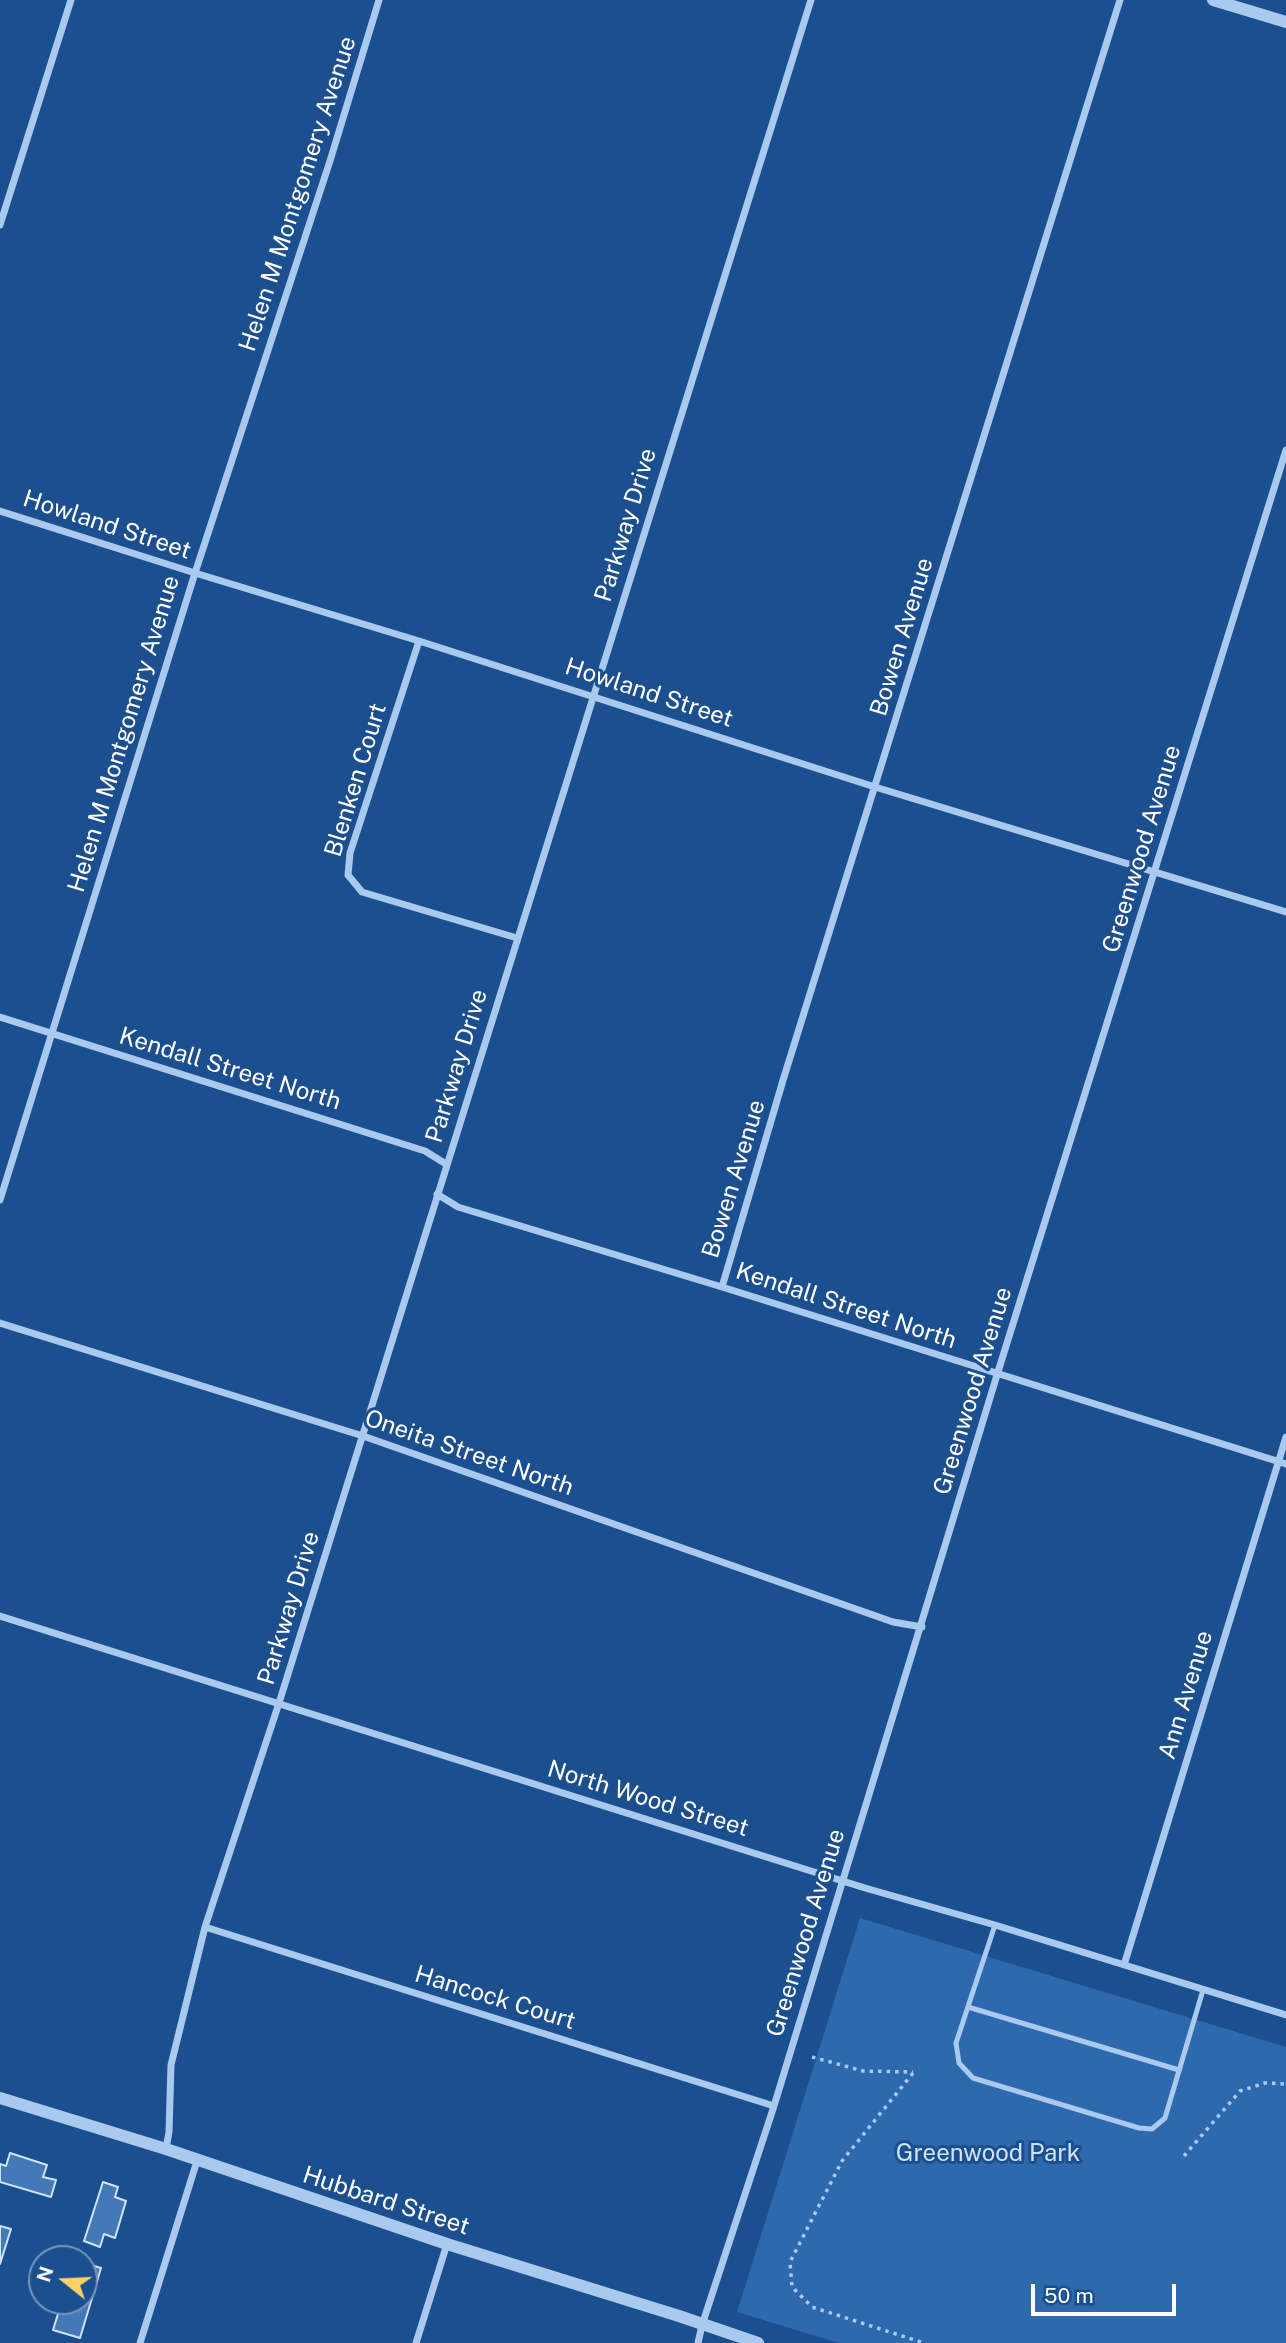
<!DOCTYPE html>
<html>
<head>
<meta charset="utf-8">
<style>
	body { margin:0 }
	#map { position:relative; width:1286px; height:2343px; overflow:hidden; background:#1b4f8f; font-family:"Public Sans",sans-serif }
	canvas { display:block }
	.north { position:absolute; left:28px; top:2245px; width:70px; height:70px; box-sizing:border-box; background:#1b4f8f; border:2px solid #7695bc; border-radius:50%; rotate:288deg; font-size:19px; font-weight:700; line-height:28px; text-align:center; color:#fff }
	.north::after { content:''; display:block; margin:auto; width:24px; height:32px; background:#ffd166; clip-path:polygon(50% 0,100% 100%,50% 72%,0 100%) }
	.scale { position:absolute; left:1031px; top:2284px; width:145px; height:32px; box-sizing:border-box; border:4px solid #fff; border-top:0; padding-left:9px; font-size:21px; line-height:24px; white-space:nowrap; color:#fff; -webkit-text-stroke:5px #1b4f8f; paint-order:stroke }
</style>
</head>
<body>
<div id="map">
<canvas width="1286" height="2343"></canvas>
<div class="north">N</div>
<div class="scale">50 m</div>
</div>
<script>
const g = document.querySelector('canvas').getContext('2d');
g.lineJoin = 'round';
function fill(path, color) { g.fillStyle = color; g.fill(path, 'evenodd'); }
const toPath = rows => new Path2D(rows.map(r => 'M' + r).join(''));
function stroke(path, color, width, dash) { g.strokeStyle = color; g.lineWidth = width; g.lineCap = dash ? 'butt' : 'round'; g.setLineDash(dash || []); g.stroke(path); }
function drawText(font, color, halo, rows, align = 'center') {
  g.font = font + ' "Public Sans",sans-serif'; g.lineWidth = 6; g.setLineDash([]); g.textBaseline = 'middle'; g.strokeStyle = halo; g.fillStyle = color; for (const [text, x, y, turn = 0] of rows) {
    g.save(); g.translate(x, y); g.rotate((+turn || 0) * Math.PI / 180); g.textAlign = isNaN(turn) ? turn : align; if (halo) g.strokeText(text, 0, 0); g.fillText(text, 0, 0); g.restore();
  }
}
fill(toPath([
	[860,1918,1286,2047,1286,2343,839,2343,737,2312]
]), '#2e69ad');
const building = toPath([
	[10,2153,47,2165,43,2177,56,2180,51,2197,0,2182,0,2164,6,2166,10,2153],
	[103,2182,118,2187,115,2197,126,2201,115,2238,104,2234,100,2247,84,2241,103,2182],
	[0,2226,11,2229,0,2264,0,2226],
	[84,2263,101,2268,80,2338,53,2330,62,2301,84,2301,84,2263]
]);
fill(building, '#4478b7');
stroke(building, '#cfe3fa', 2);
stroke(toPath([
	[812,2057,863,2071,913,2072],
	[913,2073,842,2161,790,2262,792,2287,812,2307,924,2343],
	[1184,2156,1240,2091,1265,2083,1286,2084]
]), '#a9c9ee', 3.5, [3.5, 5]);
stroke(toPath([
	[995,1925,956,2043,959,2063,973,2078,1139,2128,1152,2129,1165,2118,1203,1990],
	[968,2007,1179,2070]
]), '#a9c9ee', 5);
stroke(toPath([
	[0,225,71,0],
	[0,511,195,573,419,641,875,787,1286,912],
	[419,641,350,853,348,875,362,892,517,938],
	[0,1017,425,1151,446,1164],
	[437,1194,458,1207,722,1287,1286,1464],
	[0,1200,195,573,330,161,379,0],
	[722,1287,784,1077,1120,0],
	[0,1323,363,1436,893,1622,922,1627],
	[0,1616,865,1888,995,1925,1286,2015],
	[205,1927,774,2106],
	[1124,1965,1286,1437],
	[166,2149,169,2132,171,2065,205,1927,279,1703,811,0],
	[140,2343,197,2161],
	[416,2343,447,2244],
	[698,2343,702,2325,774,2106,997,1375,1286,450]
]), '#a9c9ee', 7);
stroke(toPath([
	[1213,0,1286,22],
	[0,2098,166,2149,447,2244,679,2316,758,2343]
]), '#a9c9ee', 12);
drawText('24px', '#fff', '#1b4f8f', [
	["Helen M Montgomery Avenue",298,194,-72],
	["Howland Street",107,525,18],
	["Parkway Drive",626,525,-73],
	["Bowen Avenue",902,637,-73],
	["Howland Street",649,693,18],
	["Helen M Montgomery Avenue",124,734,-73],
	["Blenken Court",356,780,-73],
	["Greenwood Avenue",1142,849,-73],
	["Parkway Drive",457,1066,-73],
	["Kendall Street North",230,1069,17],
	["Bowen Avenue",734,1179,-73],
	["Kendall Street North",846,1306,18],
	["Greenwood Avenue",973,1391,-73],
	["Oneita Street North",469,1453,19],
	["Parkway Drive",289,1608,-73],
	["Ann Avenue",1186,1695,-73],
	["North Wood Street",648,1799,17],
	["Greenwood Avenue",806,1933,-73],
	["Hancock Court",495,1998,17],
	["Hubbard Street",386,2201,18]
]);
drawText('24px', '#cfe3fa', '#1b4f8f', [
	["Greenwood Park",988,2154]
]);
</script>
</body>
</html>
